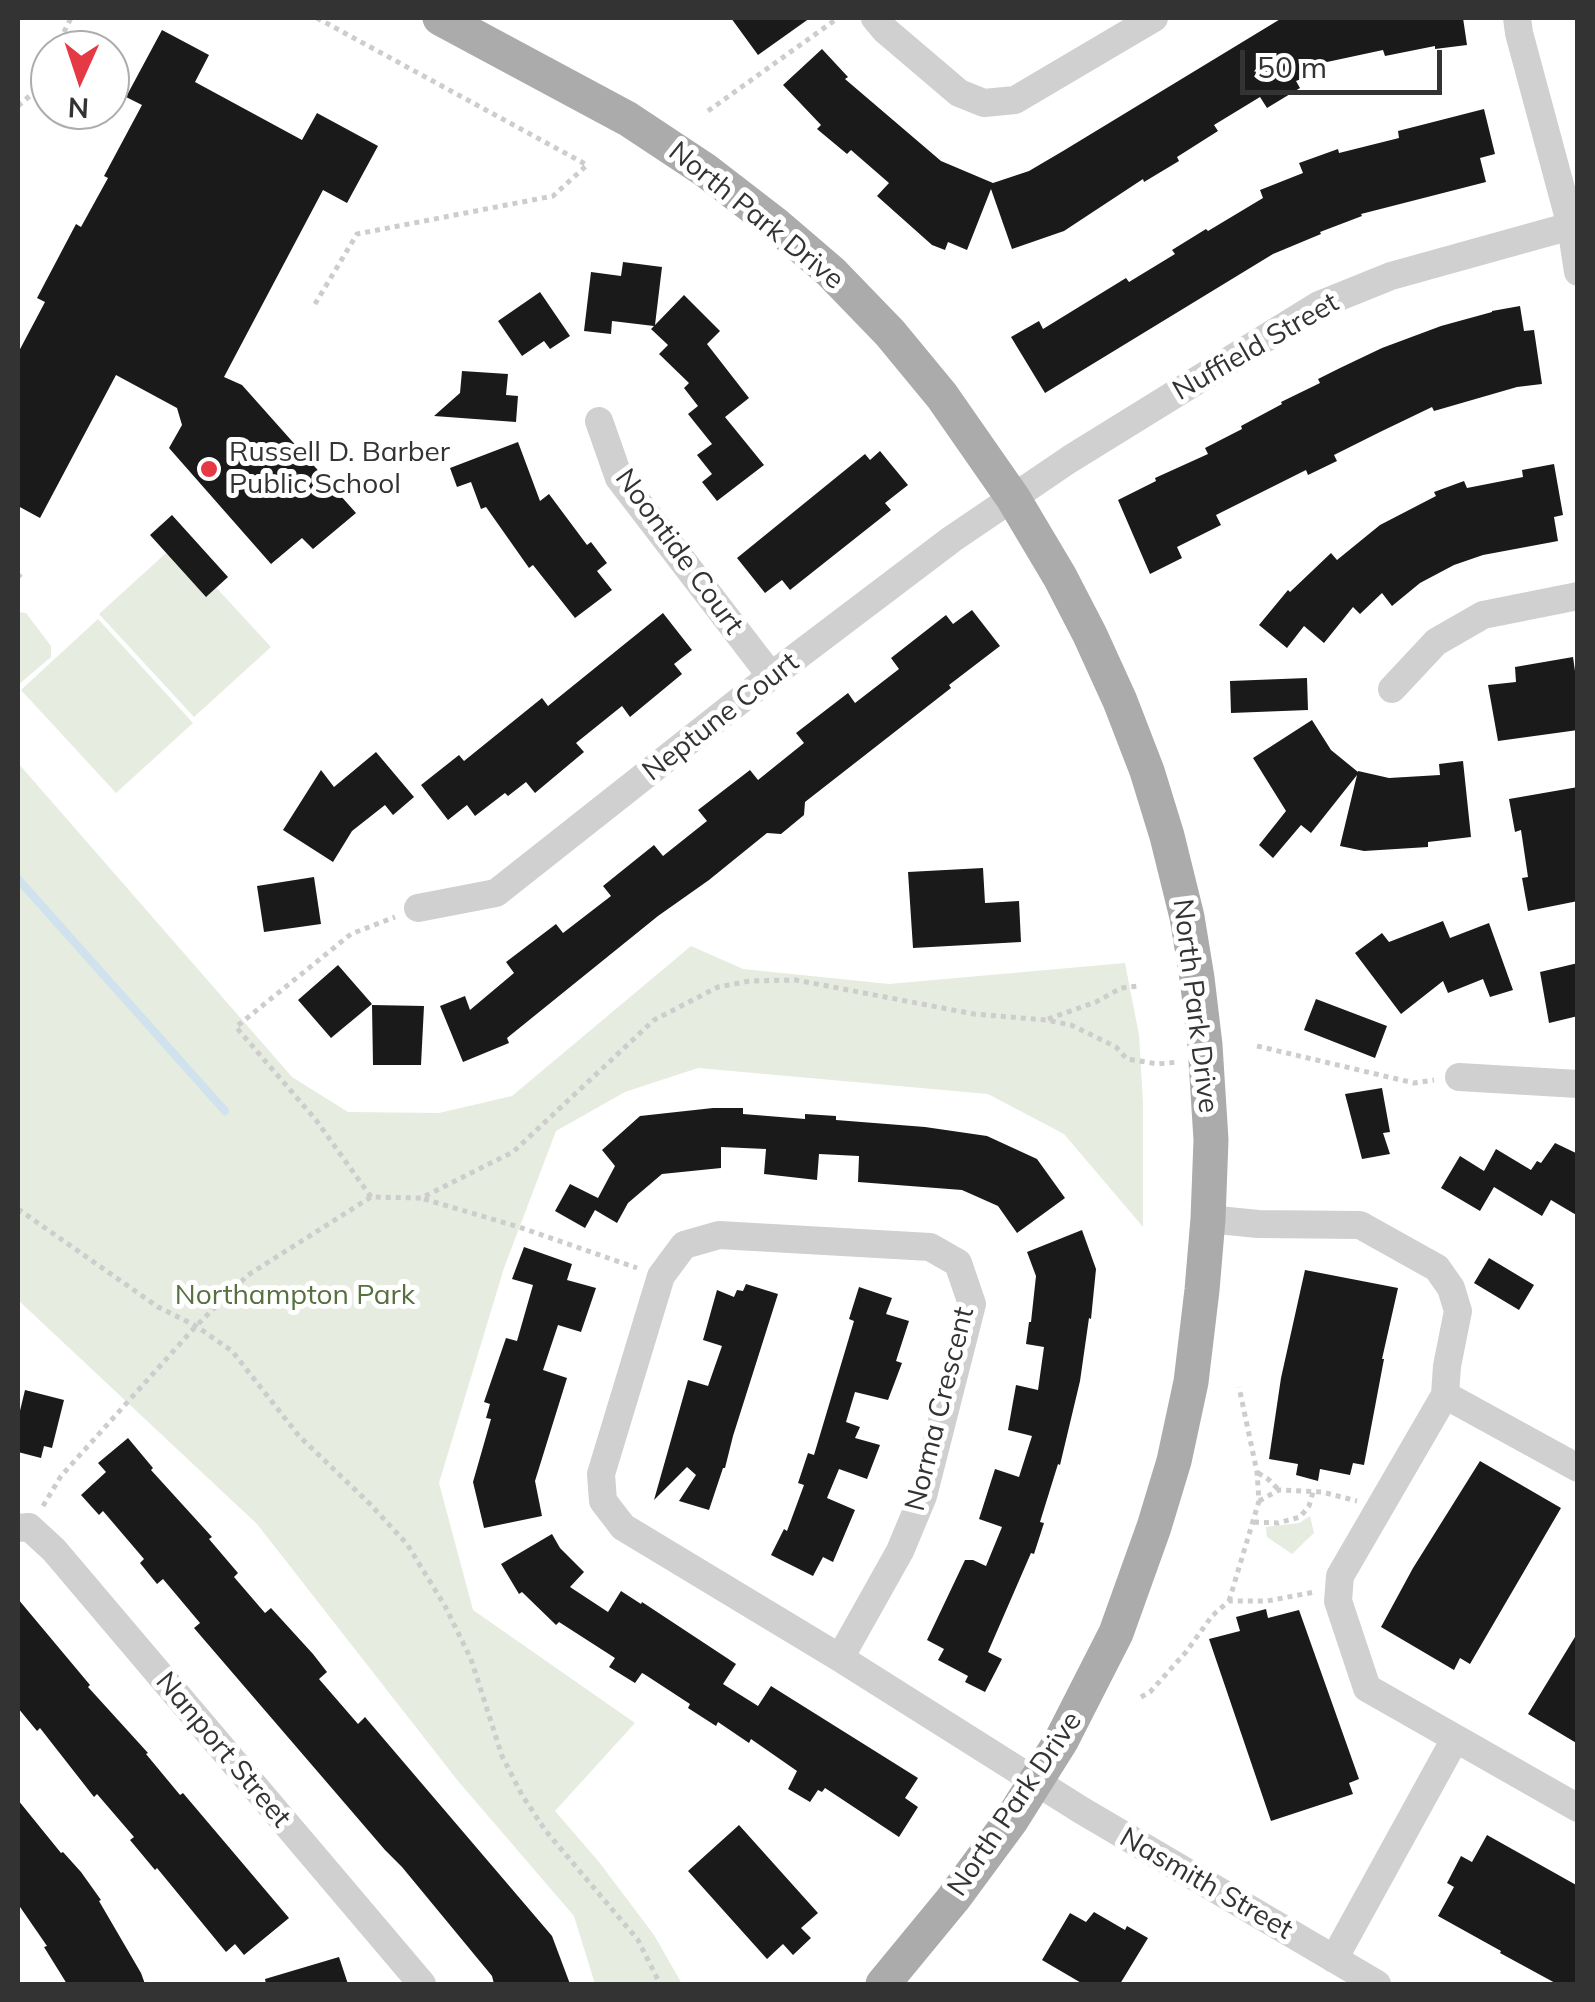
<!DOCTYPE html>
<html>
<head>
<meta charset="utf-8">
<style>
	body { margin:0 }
	#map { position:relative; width:1595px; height:2002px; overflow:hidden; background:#fff; font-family:Mulish,sans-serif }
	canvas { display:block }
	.frame { position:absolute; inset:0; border:20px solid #333; pointer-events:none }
	.north { position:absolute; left:30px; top:30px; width:100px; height:100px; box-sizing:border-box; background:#fff; border:2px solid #adadad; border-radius:50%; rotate:183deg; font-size:28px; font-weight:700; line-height:40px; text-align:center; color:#333 }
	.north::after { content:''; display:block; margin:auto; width:35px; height:45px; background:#e63946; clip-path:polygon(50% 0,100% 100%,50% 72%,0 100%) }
	.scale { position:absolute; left:1240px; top:50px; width:202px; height:45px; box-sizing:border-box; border:5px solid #333; border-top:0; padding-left:12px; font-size:30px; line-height:35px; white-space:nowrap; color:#333; -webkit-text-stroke:8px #fff; paint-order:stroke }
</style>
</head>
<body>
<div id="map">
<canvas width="1595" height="2002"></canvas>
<div class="frame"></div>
<div class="north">N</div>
<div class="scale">50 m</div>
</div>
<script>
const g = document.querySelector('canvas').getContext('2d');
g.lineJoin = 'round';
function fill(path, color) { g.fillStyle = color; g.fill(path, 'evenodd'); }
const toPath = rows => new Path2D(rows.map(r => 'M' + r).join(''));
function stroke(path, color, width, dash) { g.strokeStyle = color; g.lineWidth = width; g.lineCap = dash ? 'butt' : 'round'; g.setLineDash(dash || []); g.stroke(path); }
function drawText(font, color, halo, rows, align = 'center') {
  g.font = font + ' Mulish,sans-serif'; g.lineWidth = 10; g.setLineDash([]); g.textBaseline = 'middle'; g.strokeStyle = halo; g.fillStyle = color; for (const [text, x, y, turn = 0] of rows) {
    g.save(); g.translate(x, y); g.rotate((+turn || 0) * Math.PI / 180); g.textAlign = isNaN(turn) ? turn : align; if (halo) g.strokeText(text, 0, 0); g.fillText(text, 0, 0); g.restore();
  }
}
fill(toPath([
	[176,544,271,647,194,717,99,614],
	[19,612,26,613,51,646,51,657,18,685],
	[98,619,193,723,116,793,21,690],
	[18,763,292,1077,348,1112,439,1113,512,1096,691,946,743,969,889,984,1125,963,1139,1035,1143,1103,1143,1227,1064,1134,988,1094,698,1068,625,1092,556,1131,504,1268,439,1483,473,1610,635,1723,555,1811,599,1862,654,1935,682,1984,595,1984,574,1916,458,1781,257,1524,18,1300],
	[1310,1516,1314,1533,1292,1554,1267,1537,1266,1527,1299,1523]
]), '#e6ecdf');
stroke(toPath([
	[18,879,225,1111]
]), '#cfe2ee', 8);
fill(toPath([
	[731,18,810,18,758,55],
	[1282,18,1463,18,1467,45,1435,49,1435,46,1385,56,1383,50,1313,65,1316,73,1296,81,1300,88,1267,108,1260,97,1214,125,1218,131,1177,157,1179,161,1144,182,1143,179,1064,231,1012,249,991,189,967,250,948,242,945,250,932,245,877,196,889,183,851,150,847,154,817,129,821,125,783,85,822,49,848,77,845,79,941,161,993,183,1029,171,1063,151],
	[162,30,209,55,195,82,302,140,317,113,378,146,347,203,323,190,224,377,242,385,356,513,313,549,302,538,271,564,169,448,182,425,177,408,116,375,40,518,18,506,18,353,45,302,37,298,76,224,81,227,108,178,104,176,142,105,126,97],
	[1484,109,1495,154,1480,158,1486,182,1361,214,1362,216,1320,232,1321,234,1273,254,1045,393,1011,337,1039,321,1043,329,1126,278,1129,282,1175,254,1172,250,1206,229,1208,231,1263,198,1260,190,1303,173,1299,163,1338,149,1339,153,1399,138,1398,131],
	[623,262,662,267,655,325,684,295,720,331,707,344,749,398,725,417,764,465,717,501,702,482,712,474,697,455,712,444,688,414,698,406,684,388,689,383,659,354,668,345,651,329,654,326,612,321,611,334,584,331,591,272,621,276],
	[540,292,570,336,550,349,544,341,522,356,498,321],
	[1520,306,1524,331,1534,330,1542,384,1517,387,1434,411,1432,407,1380,432,1334,455,1337,461,1308,475,1306,470,1216,515,1221,525,1177,547,1182,558,1150,574,1118,500,1156,481,1155,478,1208,454,1205,448,1242,429,1241,426,1282,404,1281,402,1320,383,1318,379,1340,368,1382,348,1441,326,1492,312,1492,311],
	[462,371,508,374,506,395,518,396,516,422,434,416,460,393],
	[518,442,540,501,549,494,587,545,591,542,607,563,597,571,612,590,575,618,533,565,529,568,486,507,481,509,471,482,457,487,450,468],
	[880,451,908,485,885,503,891,510,790,590,782,580,765,593,737,558,865,454,870,460],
	[1554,464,1563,515,1554,517,1558,541,1483,555,1454,565,1420,583,1392,606,1382,593,1360,614,1353,607,1324,643,1304,626,1287,648,1259,625,1288,590,1290,592,1331,553,1337,560,1380,525,1436,496,1434,492,1464,481,1467,488,1523,477,1522,470],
	[172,515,228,577,206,597,150,535],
	[972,610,1000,646,949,685,951,688,805,802,804,815,781,834,767,833,709,880,658,916,507,1038,509,1043,463,1062,440,1006,465,996,470,1010,514,973,506,962,556,924,563,933,611,896,603,886,654,845,663,856,707,821,698,810,750,770,758,780,804,743,796,733,848,693,855,703,899,669,891,658,946,615,953,624],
	[663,613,692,650,674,664,682,674,630,717,622,706,576,743,584,752,535,793,526,782,508,796,505,793,475,816,467,805,448,820,421,785,459,755,464,761,542,698,548,706],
	[1573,657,1578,692,1578,730,1498,741,1488,685,1516,682,1515,667],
	[1307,678,1308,710,1231,713,1230,681],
	[1312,720,1331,750,1358,772,1358,771,1389,778,1440,775,1439,764,1463,761,1471,837,1428,842,1428,847,1364,851,1340,846,1357,775,1311,833,1301,825,1273,858,1259,845,1286,811,1253,758],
	[376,752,414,797,393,815,385,805,352,831,333,862,283,830,321,770,334,787],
	[1578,787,1578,901,1528,911,1522,878,1528,877,1521,830,1515,832,1509,799],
	[983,868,985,903,1019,901,1021,942,913,948,908,872],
	[314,877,321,924,264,932,257,886],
	[1443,921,1450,938,1489,923,1513,990,1490,997,1483,979,1448,993,1443,981,1401,1014,1355,953,1382,933,1389,942],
	[1578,963,1578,1016,1549,1023,1540,972],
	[338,965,372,1004,331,1038,298,1000],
	[1316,999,1387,1026,1375,1058,1304,1030],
	[372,1005,424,1006,421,1065,373,1065],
	[1382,1088,1390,1132,1383,1133,1390,1154,1362,1159,1345,1094],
	[713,1108,743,1108,743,1114,805,1119,805,1114,836,1116,836,1120,925,1127,987,1136,1037,1159,1065,1198,1017,1233,998,1206,962,1190,858,1182,859,1156,819,1154,817,1180,764,1174,766,1149,721,1147,721,1168,662,1174,628,1203,617,1223,595,1210,585,1228,555,1211,570,1184,598,1198,615,1166,602,1150,640,1116],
	[1555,1143,1578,1154,1578,1216,1551,1200,1542,1216,1494,1187,1480,1211,1441,1188,1460,1156,1484,1171,1496,1149,1531,1170,1537,1161,1541,1163],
	[1082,1230,1096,1269,1091,1319,1089,1318,1080,1381,1060,1465,1058,1464,1040,1522,1044,1523,1034,1554,1031,1553,988,1652,1002,1659,985,1692,965,1682,968,1676,938,1660,944,1649,927,1640,965,1560,973,1560,986,1566,1002,1527,979,1519,995,1469,1019,1477,1032,1436,1008,1430,1016,1385,1038,1390,1044,1347,1026,1344,1029,1322,1031,1322,1036,1276,1027,1252],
	[524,1247,572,1264,567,1280,596,1288,581,1332,558,1325,543,1370,567,1378,535,1481,542,1516,484,1528,473,1482,491,1419,486,1418,490,1404,484,1402,506,1338,517,1341,533,1285,512,1279],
	[1489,1258,1534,1285,1519,1310,1474,1283],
	[1305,1270,1398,1288,1382,1359,1384,1359,1364,1465,1353,1463,1350,1475,1320,1469,1318,1481,1296,1475,1298,1464,1269,1459,1281,1378],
	[746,1284,778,1294,733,1436,725,1468,723,1468,709,1510,679,1501,696,1475,687,1467,654,1500,688,1380,708,1386,722,1346,703,1340,717,1290,734,1297,737,1290,743,1291],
	[859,1287,892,1298,886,1314,909,1321,896,1361,902,1363,888,1400,855,1392,846,1422,860,1427,855,1438,880,1445,867,1479,839,1469,827,1498,855,1510,833,1562,823,1557,813,1576,771,1555,784,1529,787,1531,804,1485,798,1483,808,1453,814,1455,854,1321,849,1319],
	[25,1390,64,1400,52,1448,44,1446,41,1458,18,1452,18,1419],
	[128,1438,153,1468,151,1470,212,1537,209,1539,238,1573,234,1577,265,1613,271,1608,313,1654,327,1672,319,1679,358,1724,365,1717,552,1936,570,1984,494,1984,492,1976,402,1867,385,1850,194,1628,200,1623,163,1579,157,1584,140,1563,144,1559,103,1511,99,1515,81,1495,106,1472,98,1463],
	[1480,1461,1561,1508,1470,1664,1460,1658,1454,1670,1381,1627,1413,1568],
	[552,1534,560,1548,584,1572,570,1587,608,1612,621,1591,641,1604,642,1602,736,1664,723,1684,758,1706,771,1686,918,1778,905,1798,918,1807,899,1837,825,1788,822,1792,818,1790,810,1802,788,1789,797,1771,751,1739,749,1743,718,1722,716,1726,688,1708,690,1704,644,1674,642,1673,635,1683,609,1667,615,1658,559,1622,556,1625,522,1592,519,1594,501,1564],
	[18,1599,90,1685,88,1687,148,1753,146,1754,180,1795,183,1793,289,1918,244,1955,235,1944,226,1952,157,1868,155,1870,130,1840,134,1837,97,1794,94,1797,40,1728,37,1731,18,1708],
	[1266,1609,1268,1618,1299,1610,1359,1779,1349,1783,1353,1794,1271,1821,1209,1639,1240,1631,1236,1617],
	[1578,1632,1578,1744,1528,1714],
	[18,1800,61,1853,63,1852,81,1872,101,1900,99,1901,141,1973,145,1984,67,1984,44,1947,47,1946,18,1904],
	[739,1825,818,1913,801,1928,811,1938,793,1955,783,1944,767,1959,688,1871],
	[1487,1835,1578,1886,1578,1984,1557,1984,1500,1953,1501,1951,1438,1916,1454,1887,1447,1883,1461,1856,1472,1862],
	[1094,1912,1125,1930,1127,1926,1148,1938,1120,1984,1083,1984,1042,1960,1070,1913,1086,1922],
	[339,1957,348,1984,266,1984,265,1979]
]), '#1a1a1a');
stroke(toPath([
	[55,50,71,18],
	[18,106,39,88,50,65],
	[708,111,838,18],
	[315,304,357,234,553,196,587,165,317,18],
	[18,577,21,574],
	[1048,1019,1096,1002,1121,988,1138,986],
	[1257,1046,1414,1083,1434,1080],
	[371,1197,316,1120,236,1027,351,934,395,917],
	[424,1199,519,1227,637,1268],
	[18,1209,158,1307,196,1326,232,1351,299,1436,369,1503,407,1544,445,1606,471,1659,502,1756,522,1795,545,1830,638,1940,660,1984],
	[1258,1473,1268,1479,1279,1490],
	[1259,1501,1279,1490,1322,1492,1357,1501],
	[43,1506,61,1476,196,1326,248,1275,371,1197,421,1198,513,1152,654,1020,718,987,750,981,796,980,974,1014,1046,1020,1071,1025,1102,1040,1116,1047,1127,1059,1158,1064,1178,1062],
	[1254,1522,1278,1523,1300,1517,1309,1506,1313,1492],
	[1229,1601,1259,1501,1257,1472,1239,1387],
	[1141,1697,1150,1692,1186,1652,1212,1616,1229,1601,1267,1601,1315,1592]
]), '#cdcdcd', 5, [5, 5]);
stroke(toPath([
	[875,18,885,30,959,93,984,103,1015,100,1154,18],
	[1517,18,1519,33,1571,226,1578,272],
	[599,421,619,478,771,676],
	[1392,689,1436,642,1483,615,1578,596],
	[418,908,496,893,771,676,952,539,1070,459,1319,305,1391,276,1578,224],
	[1459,1077,1578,1084],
	[1208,1219,1258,1224,1360,1225,1437,1268,1451,1288,1458,1311,1447,1366,1445,1395,1340,1576,1338,1601,1367,1688,1578,1808],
	[1445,1395,1578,1468],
	[18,1528,29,1527,54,1550,422,1984],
	[840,1658,900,1551,923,1496,972,1304,958,1263,930,1247,719,1235,684,1245,661,1276,601,1474,603,1501,623,1527,840,1658,1081,1810,1377,1984],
	[1334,1959,1455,1739]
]), '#d0d0d0', 28);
stroke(toPath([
	[440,18,628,119,705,170,775,224,831,272,890,333,942,396,1013,498,1060,577,1090,635,1120,701,1147,771,1167,836,1187,917,1197,978,1205,1045,1211,1140,1208,1219,1202,1290,1191,1382,1174,1461,1154,1527,1116,1633,1061,1741,1012,1819,953,1899,883,1984]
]), '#ababab', 35);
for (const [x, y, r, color] of [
	[209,469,10,"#e63946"]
]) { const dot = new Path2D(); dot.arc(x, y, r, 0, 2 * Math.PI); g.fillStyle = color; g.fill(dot); stroke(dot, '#fff', 4); }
drawText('28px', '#333', '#fff', [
	["North Park Drive",756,216,39],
	["Nuffield Street",1256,347,-30],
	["Noontide Court",679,552,54],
	["Neptune Court",721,717,-38],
	["North Park Drive",1195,1006,83],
	["Norma Crescent",940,1409,-76],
	["Nanport Street",223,1750,50],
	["North Park Drive",1015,1804,-56],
	["Nasmith Street",1206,1884,30]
]);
drawText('28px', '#333', '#fff', [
	["Russell D. Barber",229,453],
	["Public School",229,485]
], 'left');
drawText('28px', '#56703f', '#fff', [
	["Northampton Park",295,1296]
]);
</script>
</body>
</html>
